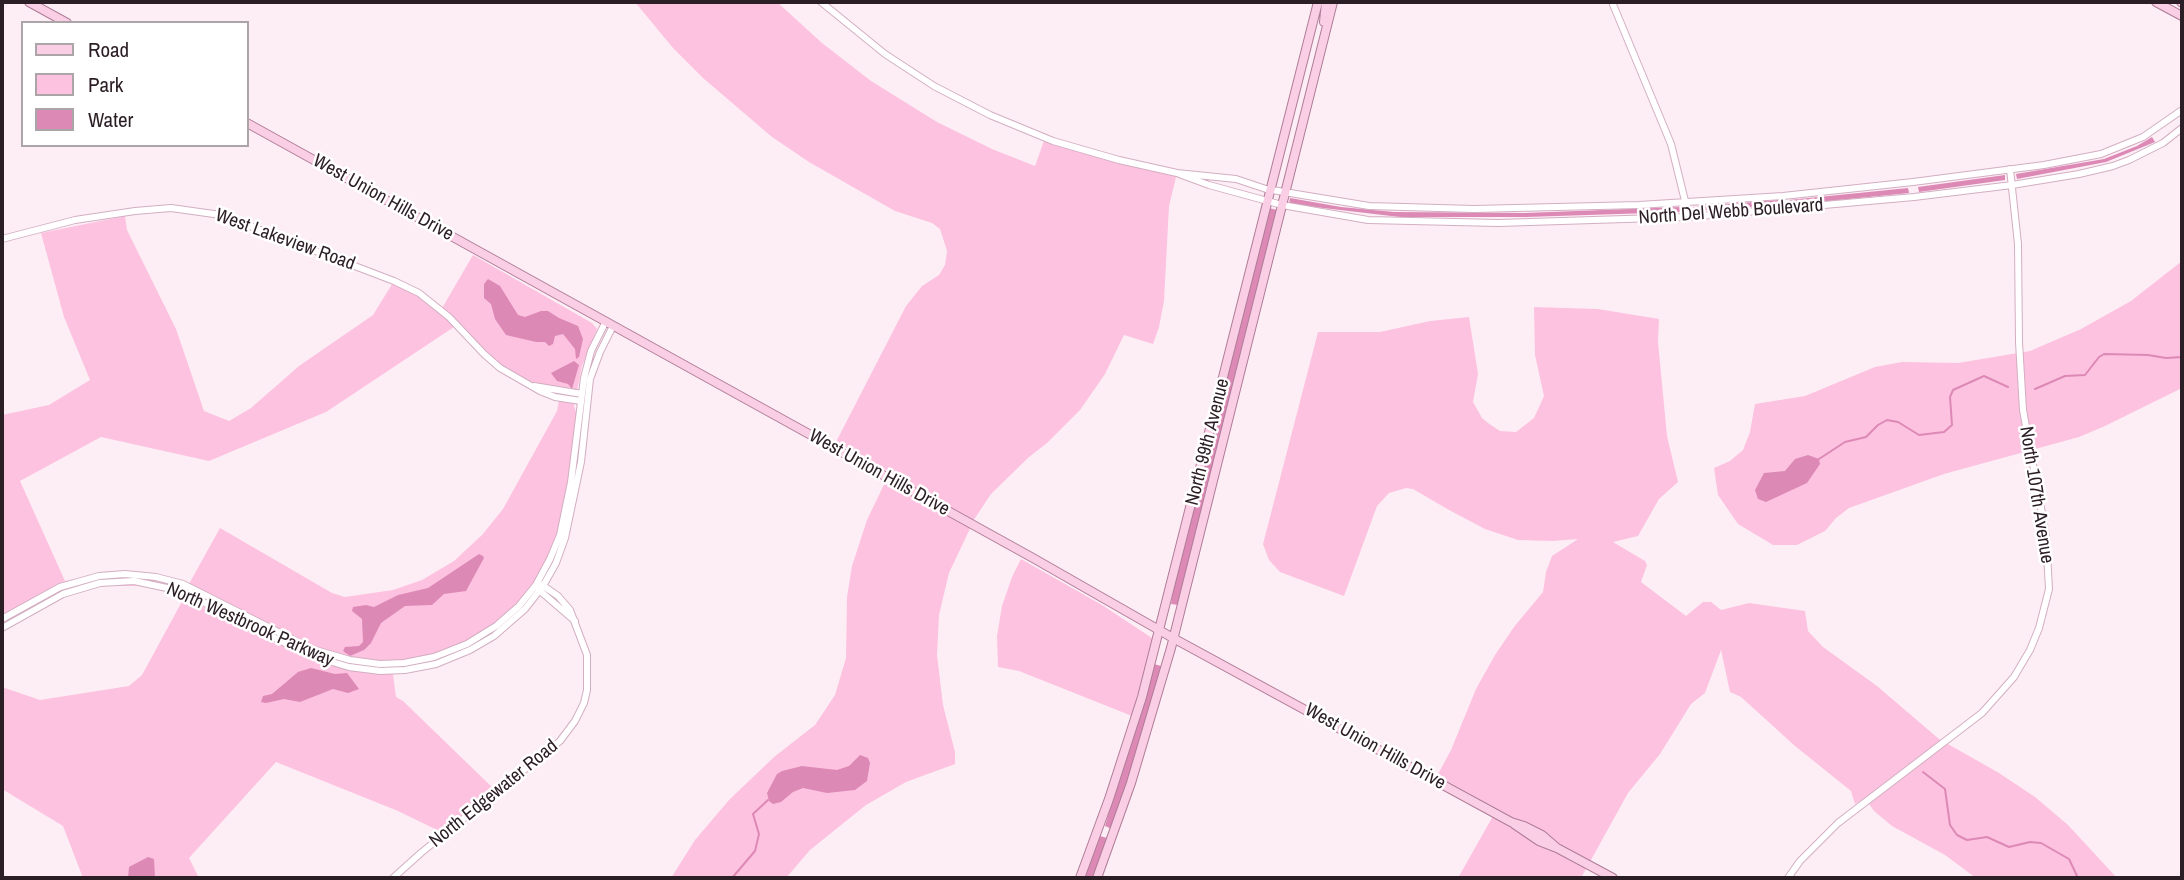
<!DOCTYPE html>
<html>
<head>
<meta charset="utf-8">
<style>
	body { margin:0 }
	#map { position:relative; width:2184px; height:880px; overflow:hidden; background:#fdeef5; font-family:"Archivo Narrow",sans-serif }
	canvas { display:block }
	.frame { position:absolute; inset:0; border:4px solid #2c1e25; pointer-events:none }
	.legend { position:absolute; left:21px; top:21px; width:228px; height:126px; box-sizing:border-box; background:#fff; border:2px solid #aba5a8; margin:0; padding:9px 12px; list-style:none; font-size:21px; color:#2c1e25 }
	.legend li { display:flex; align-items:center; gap:14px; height:35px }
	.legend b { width:35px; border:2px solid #aba5a8 }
</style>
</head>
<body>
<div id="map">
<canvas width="2184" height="880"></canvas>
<div class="frame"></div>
<ul class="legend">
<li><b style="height:9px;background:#facee5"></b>Road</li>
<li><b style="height:19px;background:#fdc2e0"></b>Park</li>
<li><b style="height:19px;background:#dd89b6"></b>Water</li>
</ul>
</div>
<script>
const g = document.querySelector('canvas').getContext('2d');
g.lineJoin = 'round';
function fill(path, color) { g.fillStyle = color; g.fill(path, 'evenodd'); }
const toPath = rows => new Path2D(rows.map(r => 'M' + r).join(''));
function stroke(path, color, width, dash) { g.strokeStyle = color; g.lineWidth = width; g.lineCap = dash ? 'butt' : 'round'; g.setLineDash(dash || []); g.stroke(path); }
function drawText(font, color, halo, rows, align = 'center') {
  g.font = font + ' "Archivo Narrow",sans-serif'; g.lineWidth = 5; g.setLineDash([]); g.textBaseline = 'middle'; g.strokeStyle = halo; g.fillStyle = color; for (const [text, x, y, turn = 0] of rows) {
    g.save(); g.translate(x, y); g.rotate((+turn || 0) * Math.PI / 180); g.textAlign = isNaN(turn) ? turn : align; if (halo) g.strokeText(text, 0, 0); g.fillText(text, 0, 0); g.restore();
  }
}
fill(toPath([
	[635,2,777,2,822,43,871,81,937,122,992,149,1035,166,1045,138,1177,173,1169,206,1164,301,1159,327,1153,344,1124,335,1105,374,1080,410,1047,443,1029,457,991,494,975,518,949,573,939,615,937,655,943,705,955,752,955,764,906,782,866,805,810,850,786,878,671,878,695,840,729,800,774,757,815,725,835,695,846,658,847,597,852,566,867,520,890,472,836,442,906,306,922,286,939,275,945,265,947,251,940,229,932,223,895,211,809,162,772,137,703,78,673,48],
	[125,216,127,230,176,329,204,411,229,421,251,408,299,366,373,315,394,281,441,310,473,255,592,323,597,329,582,366,574,406,580,424,578,456,568,515,552,564,540,587,509,618,490,633,461,651,414,665,392,667,396,697,403,701,495,790,441,832,398,811,276,762,189,858,199,878,83,878,63,826,2,789,2,687,40,700,129,686,142,675,185,596,168,589,148,586,104,586,70,594,45,605,2,632,2,415,49,405,90,380,64,317,41,233],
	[454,327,496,368,522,385,559,400,557,411,503,509,482,535,454,561,422,580,393,590,345,597,332,593,220,528,189,584,148,574,110,572,65,581,20,481,101,437,209,461,326,412],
	[2182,261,2182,388,2105,426,2079,437,1944,474,1849,508,1836,518,1825,531,1797,545,1773,545,1738,524,1718,495,1714,468,1730,461,1743,450,1750,432,1755,404,1805,396,1875,367,1902,362,1958,363,2030,351,2081,329,2131,301],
	[1534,307,1598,309,1659,319,1658,342,1667,436,1678,482,1659,499,1638,536,1613,542,1645,561,1647,565,1641,582,1686,616,1703,602,1711,602,1721,610,1749,603,1805,611,1808,631,1823,647,1877,686,1939,739,1999,773,2035,797,2068,825,2117,878,1976,878,1945,855,1892,826,1874,811,1865,798,1855,804,1851,791,1795,746,1741,697,1730,692,1721,650,1705,693,1691,704,1660,754,1628,793,1581,878,1458,878,1497,809,1437,776,1451,750,1476,689,1495,655,1514,627,1543,592,1546,572,1552,556,1578,539,1553,541,1518,540,1485,529,1449,510,1413,489,1406,488,1389,493,1377,506,1344,596,1280,572,1269,560,1263,544,1318,332,1380,332,1430,321,1469,317,1478,374,1473,402,1482,418,1488,423,1500,431,1516,432,1534,418,1544,396,1535,355],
	[1021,559,1102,605,1152,638,1148,664,1132,716,1019,671,998,667,997,636,1002,606,1012,577]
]), '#fdc2e0');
fill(toPath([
	[2152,137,2155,142,2106,162,2017,179,2016,174,2104,159,2137,146],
	[2005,175,2005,180,1919,192,1918,187],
	[1908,188,1909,193,1789,205,1789,200],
	[1290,198,1341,207,1394,212,1525,213,1680,207,1680,212,1526,217,1400,217,1289,204],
	[1778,200,1778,205,1693,211,1693,207],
	[1269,208,1277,210,1178,605,1171,604,1177,569],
	[488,279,500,286,518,315,525,317,541,311,548,311,559,318,578,326,583,339,579,357,576,359,575,349,563,334,555,336,553,344,549,346,545,342,536,342,506,335,495,319,491,304,484,298,484,284],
	[574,361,579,365,572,389,568,384,557,381,551,373],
	[1808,455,1819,459,1820,464,1807,483,1766,502,1758,499,1755,490,1764,473,1785,471,1795,459],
	[479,554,483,556,484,558,466,591,444,594,432,605,405,606,381,623,371,643,364,650,350,656,343,651,345,647,359,646,363,642,362,619,352,611,353,607,366,605,374,607,398,595,428,588],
	[1154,664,1161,666,1153,704,1112,829,1105,826],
	[311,668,335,674,347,673,359,689,348,693,333,689,300,702,284,699,266,703,261,702,263,696,272,694,298,672],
	[860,755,868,758,870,763,867,781,855,790,827,793,803,788,793,792,781,802,773,804,769,801,767,793,777,774,782,771,802,766,837,770,849,766],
	[1100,836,1107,838,1093,878,1083,878],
	[148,857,154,859,155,878,128,878,129,867]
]), '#dd89b6');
stroke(toPath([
	[2035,389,2065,376,2085,375,2099,357,2104,354,2148,355,2166,358,2182,357],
	[1819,459,1845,442,1866,437,1878,425,1887,420,1898,422,1919,435,1944,432,1952,425,1950,397,1953,390,1984,376,2008,387],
	[1923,772,1945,789,1950,825,1957,835,1967,840,1987,837,2009,847,2030,842,2041,843,2069,859,2078,878],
	[732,878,755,851,759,834,753,814,768,800]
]), '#dd89b6', 2);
const minor = toPath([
	[821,2,885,54,934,86,990,115,1053,141,1119,160,1177,173,1236,179,1266,189,1369,206,1474,209,1639,205,1783,196,1913,182,2044,165,2101,154,2143,137,2182,110],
	[1612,2,1671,144,1689,217],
	[1179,174,1209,185,1282,205,1368,220,1498,223,1689,217,1914,197,2012,185,2079,174,2113,166,2129,160,2163,143,2182,128],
	[2,239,75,220,135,211,171,208,221,215,394,281,419,293,449,317,484,354,500,368,540,391,555,397,581,401],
	[534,386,582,394],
	[539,590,575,621],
	[2,619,60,587,99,576,125,574,156,577,183,584,312,649,350,660,380,664,404,663,434,657,467,644,496,626,519,606,536,585,550,559,560,535,571,482,584,378,591,351,606,321],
	[2,628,63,594,100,583,134,581,181,591,309,655,349,667,380,671,405,670,436,664,470,650,494,636,525,609,543,586,556,563,565,538,581,462,590,379,600,352,613,326],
	[393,878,422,852,560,741,575,721,584,703,587,690,587,655,570,610,558,596,542,585],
	[1788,878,1800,861,1838,823,1982,713,2014,677,2030,650,2039,628,2049,589,2046,535,2023,410,2019,342,2018,244,2010,169]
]);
const major = toPath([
	[29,2,67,23],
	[2156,2,2182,16],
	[2181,2,2182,3],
	[1324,22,1326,2],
	[247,123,1033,558,1173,638,1511,822,1524,826,1542,835,1557,848],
	[1514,824,1539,841,1557,848,1613,878],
	[1080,878,1109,799,1142,697,1318,2],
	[1097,878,1131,783,1171,648,1333,2]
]);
stroke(minor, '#d3aec1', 8);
stroke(major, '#af7c97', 10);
stroke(minor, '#fff', 6);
stroke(major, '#facee5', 8);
drawText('19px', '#2c1e25', '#fff', [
	["West Union Hills Drive",383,198,29],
	["North Del Webb Boulevard",1731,212,-4],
	["West Lakeview Road",285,240,20],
	["North 99th Avenue",1208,442,-76],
	["West Union Hills Drive",879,473,29],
	["North 107th Avenue",2036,495,81],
	["North Westbrook Parkway",250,625,24],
	["West Union Hills Drive",1375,747,29],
	["North Edgewater Road",494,794,-39]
]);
</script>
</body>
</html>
